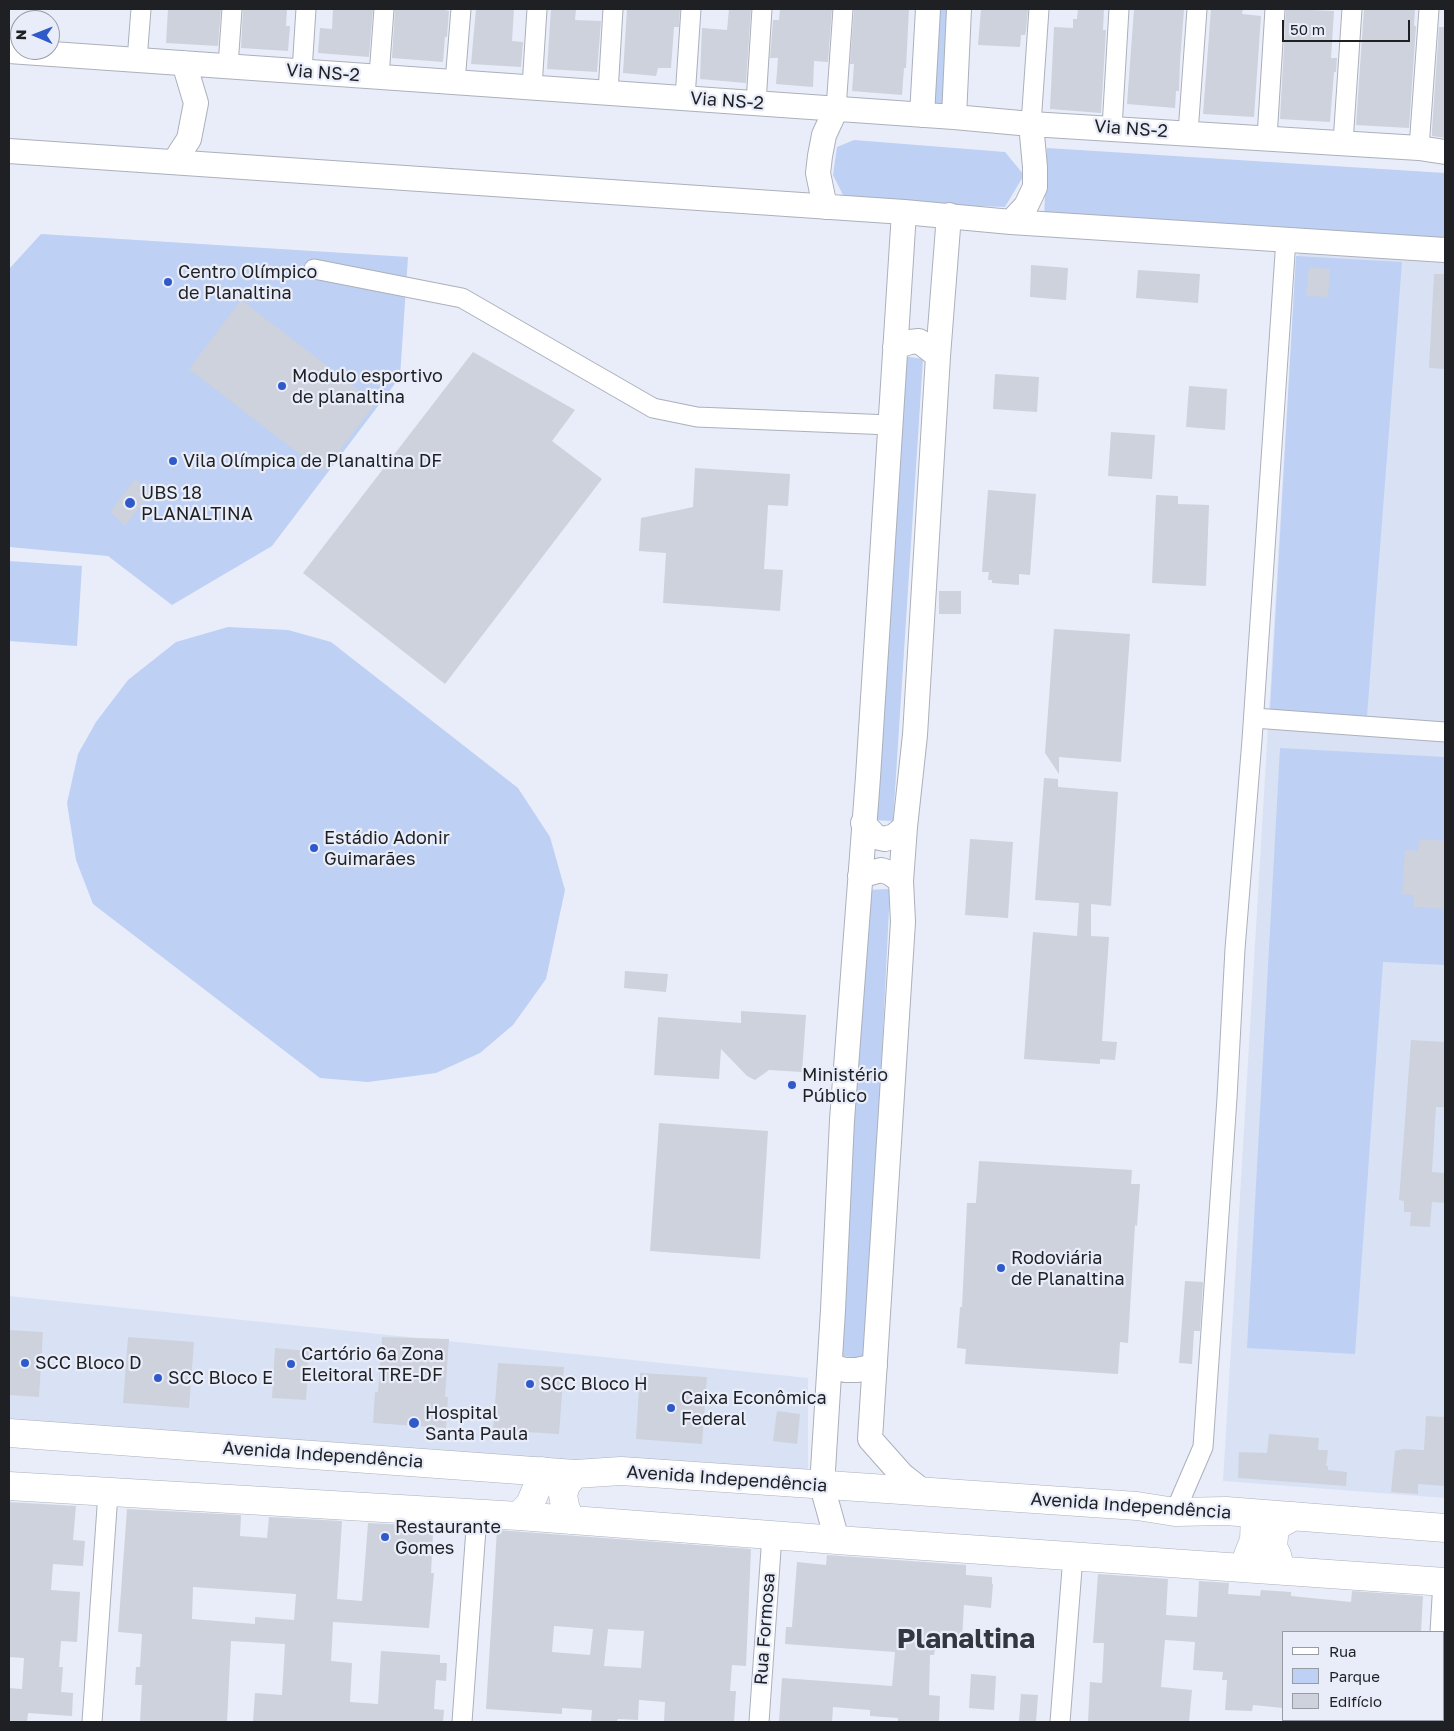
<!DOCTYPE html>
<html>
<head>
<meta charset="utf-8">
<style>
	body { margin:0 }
	#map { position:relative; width:1454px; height:1731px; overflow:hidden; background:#e8edf9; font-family:"Golos Text",sans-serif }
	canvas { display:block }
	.frame { position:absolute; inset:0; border:10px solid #1e2024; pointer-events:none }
	.legend { position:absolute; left:1282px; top:1631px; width:162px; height:90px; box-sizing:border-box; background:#e8edf9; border:1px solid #979ba4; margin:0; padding:6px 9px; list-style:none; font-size:15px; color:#1e2024 }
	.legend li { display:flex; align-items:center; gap:10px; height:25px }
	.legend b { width:25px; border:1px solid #979ba4 }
	.north { position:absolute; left:10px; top:10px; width:50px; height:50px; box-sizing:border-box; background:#e8edf9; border:1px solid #979ba4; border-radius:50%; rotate:271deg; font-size:14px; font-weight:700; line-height:20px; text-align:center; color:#1e2024 }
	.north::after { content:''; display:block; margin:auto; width:18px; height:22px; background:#305aca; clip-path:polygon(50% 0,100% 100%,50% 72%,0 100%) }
	.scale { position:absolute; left:1282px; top:20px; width:128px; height:22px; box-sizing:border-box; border:2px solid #1e2024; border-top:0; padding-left:6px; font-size:15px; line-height:18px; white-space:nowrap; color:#1e2024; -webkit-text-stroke:4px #e8edf9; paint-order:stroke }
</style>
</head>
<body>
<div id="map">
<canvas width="1454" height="1731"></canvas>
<div class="frame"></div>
<ul class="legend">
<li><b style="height:6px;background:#fff"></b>Rua</li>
<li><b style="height:14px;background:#bed0f4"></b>Parque</li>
<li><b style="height:14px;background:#cdd2dd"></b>Edifício</li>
</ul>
<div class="north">N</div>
<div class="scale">50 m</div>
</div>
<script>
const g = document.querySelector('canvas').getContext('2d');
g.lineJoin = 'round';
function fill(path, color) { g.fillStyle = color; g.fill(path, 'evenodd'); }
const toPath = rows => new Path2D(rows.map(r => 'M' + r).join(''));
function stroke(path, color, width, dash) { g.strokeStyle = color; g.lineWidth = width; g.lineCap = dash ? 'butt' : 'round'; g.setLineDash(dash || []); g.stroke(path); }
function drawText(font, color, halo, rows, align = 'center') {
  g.font = font + ' "Golos Text",sans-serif'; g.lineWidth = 4.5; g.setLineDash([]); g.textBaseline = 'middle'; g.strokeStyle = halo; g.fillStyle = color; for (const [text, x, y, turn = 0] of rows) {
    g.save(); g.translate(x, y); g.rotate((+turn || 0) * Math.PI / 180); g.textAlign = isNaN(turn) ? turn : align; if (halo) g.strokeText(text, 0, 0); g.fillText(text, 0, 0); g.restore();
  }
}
fill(toPath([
	[1307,249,1445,258,1445,1498,1223,1481,1296,256],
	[9,1296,808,1378,808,1478,9,1424]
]), '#d9e2f4');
fill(toPath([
	[934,9,953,9,949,112,928,110],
	[854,140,1005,152,1024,175,1005,207,899,203,843,195,833,175,837,147],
	[1047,148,1445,173,1445,246,1044,218],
	[41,234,408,257,400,377,272,546,172,605,108,556,9,547,9,269],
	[1296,256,1402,262,1367,716,1270,711],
	[903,356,923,359,893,821,871,820],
	[9,561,82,566,77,646,9,641],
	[228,627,288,630,331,642,518,788,550,837,565,890,546,979,513,1025,480,1053,436,1073,368,1082,320,1078,93,904,76,860,67,803,78,754,96,722,128,680,176,642],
	[1280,748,1445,757,1445,965,1383,962,1355,1354,1247,1348],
	[890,889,867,1358,838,1356,866,890]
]), '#bed0f4');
fill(toPath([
	[168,9,221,9,218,46,166,43],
	[243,9,287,9,286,26,290,26,288,51,241,48],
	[333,9,373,9,369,57,318,53,320,28,332,29],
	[395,9,441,9,449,11,447,37,445,37,443,62,392,58],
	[476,9,514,9,512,41,523,42,521,67,471,64],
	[551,9,576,9,575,20,601,21,597,72,547,69],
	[627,9,680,9,679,27,674,27,671,68,658,68,656,76,623,73],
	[729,9,751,9,746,83,700,79,702,28,727,30],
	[780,9,832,9,828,62,814,61,813,87,776,84,778,58,770,58,773,20,779,20],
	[854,9,909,9,906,68,904,68,902,95,852,91,854,64,850,64],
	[981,9,1028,9,1026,31,1025,35,1021,35,1020,47,978,45],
	[1078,9,1104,9,1103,30,1106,30,1101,113,1050,109,1054,27,1073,28,1073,19,1077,19],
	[1134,9,1175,9,1184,10,1180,61,1179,91,1176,91,1175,108,1127,104],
	[1211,9,1243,9,1242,14,1261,16,1254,117,1203,114],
	[1286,9,1334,11,1331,58,1337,58,1336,72,1334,72,1330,122,1280,119],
	[1364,9,1415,9,1414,26,1416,26,1409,128,1356,125],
	[1439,27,1445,27,1445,138,1432,136,1432,130],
	[1031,265,1068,268,1066,300,1030,297],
	[1309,267,1330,269,1328,297,1306,296],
	[1138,270,1200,274,1198,303,1136,298],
	[1434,274,1445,274,1445,369,1429,368],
	[241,300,376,403,323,472,189,369],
	[473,352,575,410,552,441,602,479,445,684,303,573],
	[995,374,1039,377,1037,412,993,409],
	[1189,386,1227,389,1225,430,1186,427],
	[1111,432,1155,435,1152,479,1108,476],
	[695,468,790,474,788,506,768,505,764,569,783,570,780,611,663,603,666,553,639,551,641,518,693,507],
	[135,479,151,493,125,526,110,512],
	[988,490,1036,494,1030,575,1019,574,1019,585,992,583,992,580,988,580,989,572,982,572],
	[1156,495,1178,496,1178,504,1209,505,1206,586,1152,583],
	[939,591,961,591,961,614,939,614],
	[1054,629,1130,634,1121,762,1059,757,1059,774,1045,753],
	[1044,778,1058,779,1058,787,1118,792,1111,906,1091,904,1091,936,1109,937,1102,1041,1117,1042,1115,1060,1100,1059,1100,1064,1024,1059,1033,932,1077,936,1079,903,1035,900],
	[970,839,1013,842,1008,918,965,915],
	[1419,839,1445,841,1445,909,1414,907,1414,895,1402,894,1405,850,1418,851],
	[625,971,668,974,666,992,624,988],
	[741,1011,806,1015,802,1072,769,1070,755,1080,747,1076,721,1049,719,1079,654,1075,658,1017,741,1023],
	[1411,1040,1445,1042,1445,1107,1436,1107,1432,1172,1445,1173,1445,1203,1432,1202,1430,1227,1410,1226,1411,1212,1404,1212,1404,1201,1399,1200],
	[659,1123,768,1131,760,1259,650,1251],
	[979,1161,1132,1170,1131,1184,1140,1184,1137,1226,1135,1225,1128,1343,1120,1342,1118,1374,965,1364,966,1349,957,1348,960,1307,962,1307,967,1203,976,1203],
	[1185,1281,1203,1282,1200,1331,1194,1331,1192,1364,1179,1363],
	[9,1330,43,1332,39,1397,9,1395],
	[128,1337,194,1342,189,1408,123,1403],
	[382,1337,449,1339,445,1397,448,1397,446,1428,373,1423,375,1392,378,1392],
	[275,1348,309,1351,306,1400,272,1398],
	[498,1363,564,1367,559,1434,493,1430],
	[640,1373,707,1377,702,1444,636,1439],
	[777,1411,800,1414,797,1444,773,1441],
	[1426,1416,1445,1417,1445,1486,1418,1484,1418,1494,1391,1492,1395,1451,1404,1449,1424,1450],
	[1269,1434,1319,1438,1318,1450,1328,1450,1326,1466,1328,1466,1328,1470,1347,1472,1346,1486,1238,1478,1239,1452,1267,1453],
	[9,1502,76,1506,73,1540,85,1541,83,1566,53,1564,51,1590,80,1592,77,1642,61,1641,59,1667,63,1667,61,1692,73,1693,72,1716,28,1713,27,1722,9,1722,9,1688,22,1689,24,1658,9,1657],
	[127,1509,241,1515,240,1536,267,1538,269,1517,342,1521,337,1599,362,1601,368,1523,426,1526,426,1533,433,1533,431,1573,434,1573,429,1628,333,1622,331,1661,352,1663,350,1702,378,1704,381,1651,440,1655,440,1663,447,1663,446,1681,436,1680,434,1709,444,1710,443,1722,253,1722,255,1693,282,1695,285,1644,231,1641,227,1722,140,1722,142,1685,135,1685,136,1667,140,1667,142,1634,118,1632],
	[193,1587,296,1594,294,1620,255,1617,255,1624,192,1619],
	[497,1530,751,1549,746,1666,732,1665,730,1691,736,1691,734,1722,664,1722,665,1702,639,1700,638,1720,618,1719,616,1722,591,1722,592,1710,562,1708,562,1714,486,1709],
	[554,1626,593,1629,590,1655,552,1652],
	[608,1629,644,1631,641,1668,604,1666],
	[827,1555,966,1565,966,1575,992,1577,992,1584,993,1584,991,1608,964,1605,962,1639,937,1638,934,1655,930,1655,929,1695,940,1696,939,1722,898,1722,898,1718,870,1716,870,1710,833,1707,832,1722,779,1722,782,1678,892,1686,895,1652,785,1644,786,1627,792,1627,797,1562,826,1565],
	[1098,1574,1168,1579,1166,1615,1197,1617,1199,1581,1229,1583,1228,1594,1260,1596,1261,1590,1291,1592,1291,1596,1351,1602,1352,1591,1423,1596,1421,1632,1283,1632,1283,1708,1253,1705,1252,1711,1225,1710,1227,1680,1222,1680,1223,1672,1193,1670,1195,1642,1165,1640,1161,1687,1192,1690,1189,1722,1088,1722,1090,1682,1102,1683,1104,1643,1093,1643],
	[971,1674,996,1676,994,1710,969,1708],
	[1021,1694,1038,1695,1036,1722,1019,1722]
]), '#cdd2dd');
const minor = toPath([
	[137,60,141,9],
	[228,66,232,9],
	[302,71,306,9],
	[379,76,384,9],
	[455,82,461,9],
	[532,87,537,9],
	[608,93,613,9],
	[685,98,691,9],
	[756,103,762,9],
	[836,109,843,9],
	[1031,124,1039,9],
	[1112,128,1119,9],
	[1188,133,1197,9],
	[1267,138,1275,9],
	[1343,143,1352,9],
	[1419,148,1429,9],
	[314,269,462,298,653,408,697,417,890,425],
	[1254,718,1445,732],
	[1175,1512,1203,1447,1227,1098,1235,949,1252,740,1286,239],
	[1440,1632,1443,1581],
	[92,1722,108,1493],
	[462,1722,477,1515],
	[759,1722,772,1535],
	[1060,1722,1073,1556],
	[1434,1722,1434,1720]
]);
const tertiary = toPath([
	[9,51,954,117,1031,124,1419,148,1445,152],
	[922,115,928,9],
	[954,117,959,9],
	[9,151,904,212,1011,222,1445,250],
	[174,162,189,139,196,103,184,63],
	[825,207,818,173,820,156,824,135,836,109],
	[1011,222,1026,206,1035,187,1035,167,1031,124],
	[895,347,910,342,919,341,938,356],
	[863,823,876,837,885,839,894,836,905,827],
	[860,876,881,870,890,873,901,881],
	[830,1363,838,1368,845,1370,857,1370,875,1366],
	[925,1493,902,1475,870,1439,903,922,901,881,905,827,915,735,938,356,949,215],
	[837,1540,822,1486,833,1310,842,1120,868,777,904,212]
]);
const primary = toPath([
	[9,1433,575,1474,621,1471,1137,1506,1175,1512,1226,1511,1445,1528],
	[9,1486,519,1516,837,1540,1445,1582],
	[519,1516,530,1504,539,1483,542,1471],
	[570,1520,565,1506,563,1495,566,1485,575,1474],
	[1243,1568,1254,1540,1255,1514],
	[1281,1570,1277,1555,1273,1547,1274,1536,1276,1526,1294,1516]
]);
stroke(minor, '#abb0bb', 21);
stroke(tertiary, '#abb0bb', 26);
stroke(primary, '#abb0bb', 29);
stroke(minor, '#fff', 19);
stroke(tertiary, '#fff', 24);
stroke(primary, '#fff', 28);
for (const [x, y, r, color] of [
	[168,282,5,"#305aca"],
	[282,386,5,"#305aca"],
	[173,461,5,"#305aca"],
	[130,503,6,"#305aca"],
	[314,848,5,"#305aca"],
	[792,1085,5,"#305aca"],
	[1001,1268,5,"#305aca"],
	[25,1363,5,"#305aca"],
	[291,1364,5,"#305aca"],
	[158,1378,5,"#305aca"],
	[530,1384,5,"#305aca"],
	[671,1408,5,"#305aca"],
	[414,1423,6,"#305aca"],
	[385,1537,5,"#305aca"]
]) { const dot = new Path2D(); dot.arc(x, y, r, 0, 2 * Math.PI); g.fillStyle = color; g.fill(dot); stroke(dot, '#e8edf9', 2); }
drawText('18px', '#1e2024', '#e8edf9', [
	["Via NS-2",323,73,4],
	["Via NS-2",727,101,4],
	["Via NS-2",1131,129,4],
	["Avenida Independência",323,1455,4],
	["Avenida Independência",727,1479,4],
	["Avenida Independência",1131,1506,4],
	["Rua Formosa",765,1629,-86]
]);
drawText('18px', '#1e2024', '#e8edf9', [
	["Centro Olímpico",178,272],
	["de Planaltina",178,293],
	["Modulo esportivo",292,376],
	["de planaltina",292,397],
	["Vila Olímpica de Planaltina DF",183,461],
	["UBS 18",141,493],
	["PLANALTINA",141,514],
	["Estádio Adonir",324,838],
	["Guimarães",324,859],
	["Ministério",802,1075],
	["Público",802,1096],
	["Rodoviária",1011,1258],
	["de Planaltina",1011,1279],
	["Cartório 6ª Zona",301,1354],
	["Eleitoral TRE-DF",301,1375],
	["SCC Bloco D",35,1363],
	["SCC Bloco E",168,1378],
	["SCC Bloco H",540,1384],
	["Caixa Econômica",681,1398],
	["Federal",681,1419],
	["Hospital",425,1413],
	["Santa Paula",425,1434],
	["Restaurante",395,1527],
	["Gomes",395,1548]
], 'left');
drawText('bold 28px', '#333840', '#e8edf9', [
	["Planaltina",966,1639]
]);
</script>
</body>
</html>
